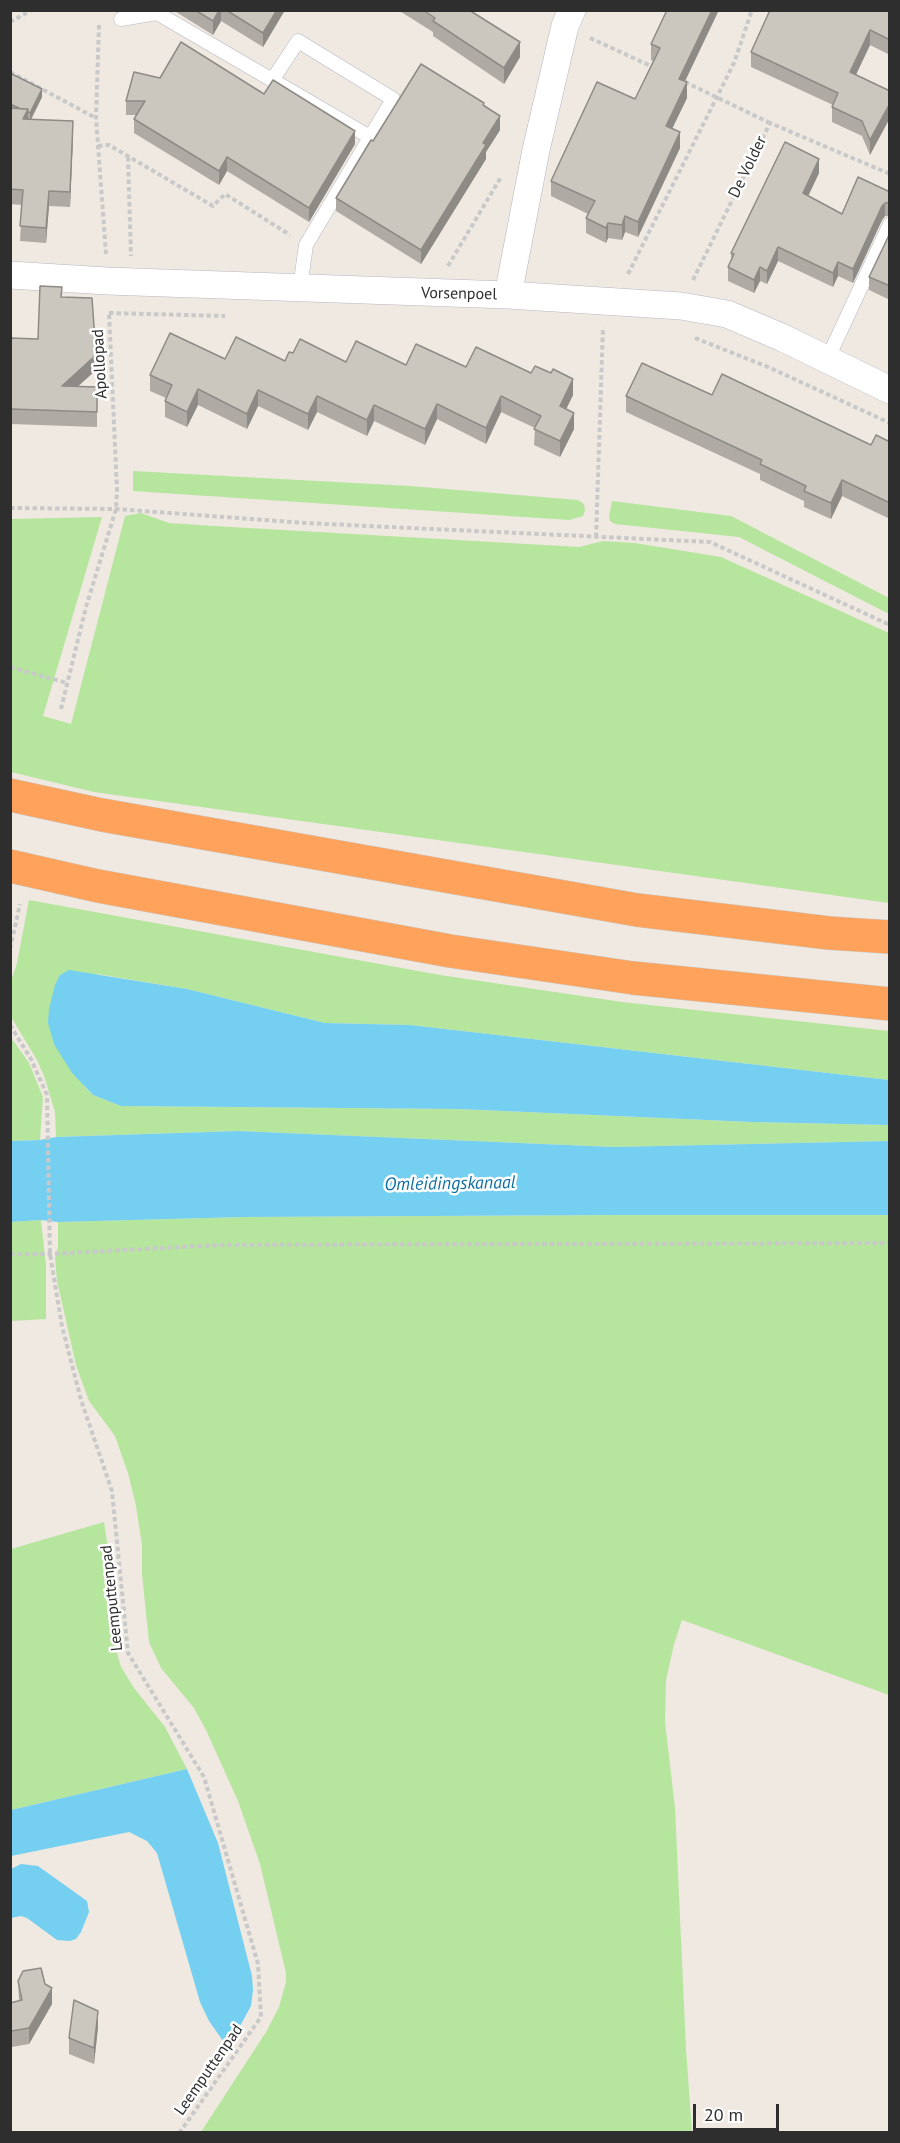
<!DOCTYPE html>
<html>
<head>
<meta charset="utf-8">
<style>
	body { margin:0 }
	#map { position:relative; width:900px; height:2143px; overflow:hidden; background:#efe9e1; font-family:"PT Sans",sans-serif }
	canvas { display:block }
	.frame { position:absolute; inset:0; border:12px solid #2e2e2e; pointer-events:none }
	.scale { position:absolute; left:693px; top:2104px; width:86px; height:27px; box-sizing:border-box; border:3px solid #2e2e2e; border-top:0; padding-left:8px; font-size:18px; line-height:21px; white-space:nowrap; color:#2e2e2e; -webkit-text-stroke:4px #fff; paint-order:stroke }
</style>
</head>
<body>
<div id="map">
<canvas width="900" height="2143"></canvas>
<div class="frame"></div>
<div class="scale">20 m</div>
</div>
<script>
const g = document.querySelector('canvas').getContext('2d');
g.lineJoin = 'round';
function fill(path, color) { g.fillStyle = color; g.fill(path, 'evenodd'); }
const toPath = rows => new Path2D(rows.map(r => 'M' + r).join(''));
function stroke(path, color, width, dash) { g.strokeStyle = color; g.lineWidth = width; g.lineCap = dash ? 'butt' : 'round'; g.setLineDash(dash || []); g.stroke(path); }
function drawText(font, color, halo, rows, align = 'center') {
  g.font = font + ' "PT Sans",sans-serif'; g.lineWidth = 5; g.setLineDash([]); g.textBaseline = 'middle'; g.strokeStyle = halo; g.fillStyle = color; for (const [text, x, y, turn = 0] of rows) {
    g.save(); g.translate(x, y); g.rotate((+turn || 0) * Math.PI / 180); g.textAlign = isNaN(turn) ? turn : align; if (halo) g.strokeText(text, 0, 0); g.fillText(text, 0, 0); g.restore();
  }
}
fill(toPath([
	[133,471,410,486,578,500,584,504,585,510,583,516,569,520,133,491],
	[612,501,731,516,889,598,889,614,739,537,615,524,610,521,609,517],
	[141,513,169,523,214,526,579,547,603,541,635,543,721,557,889,633,889,903,94,792,11,772,11,519,102,517,43,716,71,724,125,516],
	[29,900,440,975,622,1002,889,1031,889,1080,410,1025,325,1023,187,989,97,974,83,1085,93,1095,121,1106,458,1109,752,1122,889,1125,889,1141,613,1147,238,1131,56,1137,55,1112,44,1076,37,1060,11,1017,11,981,17,963],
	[10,1036,29,1063,43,1097,40,1140,11,1141],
	[615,1215,889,1215,889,1695,682,1620,674,1644,666,1680,665,1722,675,1808,686,2049,692,2132,201,2132,266,2032,279,2007,286,1982,286,1973,260,1864,238,1801,206,1730,194,1708,161,1668,149,1642,142,1574,142,1545,136,1506,128,1473,115,1436,89,1401,76,1365,57,1281,55,1258,58,1247,58,1222,244,1217],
	[41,1220,46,1266,46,1319,11,1321,11,1222],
	[104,1522,108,1548,113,1627,116,1650,121,1667,134,1688,165,1727,187,1769,11,1810,11,1549]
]), '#b6e59e');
fill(toPath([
	[69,970,187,989,325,1023,410,1025,889,1080,889,1125,752,1122,458,1109,121,1106,93,1095,72,1073,54,1044,48,1023,49,1009,55,985,60,975],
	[238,1131,613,1147,889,1141,889,1215,615,1215,244,1217,58,1222,41,1220,11,1222,11,1141,40,1140,56,1137],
	[187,1769,218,1843,252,1976,253,1990,251,2006,228,2048,209,2021,200,2002,157,1853,147,1841,129,1832,11,1856,11,1810],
	[21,1864,38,1866,87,1901,89,1912,81,1932,76,1939,70,1941,57,1940,27,1918,21,1916,11,1918,11,1869]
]), '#75cff0');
const service = toPath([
	[121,19,157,13,370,137],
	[273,79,298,41,393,99,306,245,300,288],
	[827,360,890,224]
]);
const minor = toPath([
	[10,275,107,281,508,295,681,306,727,314,781,337,890,390],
	[508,295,536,150,565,26,572,10]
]);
const motorway = toPath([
	[10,795,102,815,637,910,829,933,890,937],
	[10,866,98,886,450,951,633,978,890,1004]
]);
stroke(service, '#b4b7c1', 15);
stroke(minor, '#b4b7c1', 28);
stroke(motorway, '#c9c9c9', 34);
stroke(toPath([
	[10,22,32,10],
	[99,25,96,118,106,254],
	[590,38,653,67],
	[10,72,96,118],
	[685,82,770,123],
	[98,146,109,145,213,206,225,194,290,235],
	[128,157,131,256],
	[448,266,501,177],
	[628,274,734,63,752,10],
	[693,280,770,123,890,174],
	[109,313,225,316],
	[695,338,768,367,890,423],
	[10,508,116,509,305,523,710,542,890,625],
	[596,537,603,327],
	[10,667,67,683],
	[61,709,86,607,116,509,117,490,109,313],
	[10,949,20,904],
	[10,1025,31,1059,47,1095,50,1254,62,1326,81,1400,112,1491,128,1653,204,1777,258,1964,261,2017,180,2132],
	[10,1254,50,1254,220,1245,890,1243]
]), '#c9c9c9', 4, [4.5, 3]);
stroke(service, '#fff', 14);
stroke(minor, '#fff', 27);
stroke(motorway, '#ffa35c', 33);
fill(toPath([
	[173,10,285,10,263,47,221,21,213,35],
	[398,10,469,10,520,57,504,84,433,36,433,32],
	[667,10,685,82,687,98,672,129,680,148,638,237,625,232,622,240,608,238,606,243,586,233,586,218,588,214,551,196,551,181,635,99,653,61,651,60,651,44],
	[890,10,890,55,870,45,856,75,890,91,870,155,862,136,832,122,832,107,833,105,751,67,751,52],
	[10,73,42,97,31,120,73,136,70,207,49,206,46,243,20,241,22,205,10,204],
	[160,78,264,94,355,144,309,222,227,171,219,185,134,133,134,119,137,115,126,115,126,101],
	[484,106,500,130,486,152,486,159,421,264,336,211,336,198,373,141],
	[819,173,808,196,842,214,890,192,890,216,885,216,882,220,853,283,838,276,833,287,778,261,767,284,760,281,754,293,728,281,728,267,731,259,731,253],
	[890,233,890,300,869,290,869,277],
	[62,297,96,370,78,386,97,412,97,427,11,424,10,438,10,338,38,339],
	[293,353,346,362,406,365,466,367,573,395,566,409,574,429,560,457,534,445,535,428,501,412,486,444,437,419,425,445,374,421,367,436,317,412,308,430,258,406,247,429,198,405,187,427,165,417,165,401,166,398,150,391,150,375,225,359,285,361],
	[712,395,871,445,890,442,890,519,842,496,831,519,804,507,804,501,760,480,760,474,626,412,626,396],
	[18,1981,45,1984,52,2004,29,2044,12,2047,10,2045,10,2003,19,2001],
	[98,2027,94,2064,69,2054,69,2038]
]), '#afaba4');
fill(toPath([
	[219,10,221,10,221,21,213,35,213,21],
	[277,10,285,10,263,47,263,33],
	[712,10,719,10,679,94,679,79],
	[870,30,870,45,850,87,850,72],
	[520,42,520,57,504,84,504,68],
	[687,82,687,98,666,141,666,126],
	[42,89,42,97,30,121,30,113],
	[890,103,890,118,870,155,870,140],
	[28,109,28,124,23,119],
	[500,116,500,130,486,152,486,159,421,264,421,250,483,143],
	[73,121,73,136,70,207,70,192],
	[355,131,355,144,309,222,309,208],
	[680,132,680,148,638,237,638,222],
	[227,157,227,171,219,185,219,171],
	[819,159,819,173,803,207,803,193],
	[49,191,49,206,46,243,46,228],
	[885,203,885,216,882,220,853,283,853,269,882,206],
	[625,216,625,232,622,240,622,225],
	[608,223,608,238,606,243,606,228],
	[778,247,778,261,767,284,767,271],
	[838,262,838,276,833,287,833,273],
	[760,267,760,281,754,293,754,280],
	[96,355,96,370,62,401,62,386],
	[573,379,573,395,560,422,560,406],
	[198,389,198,405,187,427,187,412],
	[258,390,258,406,247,429,247,414],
	[317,396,317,412,308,430,308,414],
	[501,396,501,412,486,444,486,428],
	[437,404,437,419,425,445,425,429],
	[374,405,374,421,367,436,367,420],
	[574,413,574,429,560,457,560,441],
	[842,480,842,496,831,519,831,503],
	[52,1988,52,2004,29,2044,29,2028],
	[98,2011,98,2027,94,2064,94,2048]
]), '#8e8b86');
const building = toPath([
	[195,10,219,10,213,21,195,10],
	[226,10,277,10,263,33,226,10],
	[423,10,469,10,520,42,504,68,433,21,435,18,423,10],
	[667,10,712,10,679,79,687,82,666,126,680,132,638,222,625,216,622,225,608,223,606,228,586,218,595,201,551,181,597,82,635,99,660,48,651,44,667,10],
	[770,10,890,10,890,40,870,30,850,72,890,91,890,103,870,140,862,121,832,107,838,93,751,52,770,10],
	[181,42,264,94,273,80,355,131,309,208,227,157,219,171,134,119,145,101,126,101,134,72,160,78,181,42],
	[421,64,484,103,483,105,500,116,483,143,486,145,421,250,336,198,371,140,373,141,421,64],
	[10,73,42,89,30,113,28,112,28,109,21,109,10,104,10,73],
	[10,108,28,109,23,119,73,121,70,192,49,191,46,228,20,226,23,190,10,189,10,108],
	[785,142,819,159,803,193,842,214,858,177,890,192,890,202,885,203,882,206,853,269,838,262,833,273,778,247,767,271,760,267,754,280,728,267,734,254,731,253,785,142],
	[890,233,890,286,869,277,890,233],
	[40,286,62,287,61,297,92,298,96,355,62,386,97,387,97,412,11,409,10,423,10,338,38,339,40,286],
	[170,333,225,359,236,337,285,361,289,352,293,353,300,339,346,362,356,341,406,365,416,344,466,367,476,347,531,373,535,366,551,373,553,369,573,379,560,406,574,413,560,441,534,429,541,416,501,396,486,428,437,404,425,429,374,405,367,420,317,396,308,414,258,390,247,414,198,389,187,412,165,401,172,385,150,375,170,333],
	[642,363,712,395,722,374,871,445,876,435,890,442,890,503,842,480,831,503,804,491,806,486,760,464,762,460,626,396,642,363],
	[41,1968,45,1984,52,1988,29,2028,12,2031,10,2029,10,2003,22,2000,18,1981,23,1971,41,1968],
	[74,2000,98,2011,94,2048,69,2038,74,2000]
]);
fill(building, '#cbc7bf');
stroke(building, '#8e8b86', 1.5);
drawText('16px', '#2e2e2e', '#fff', [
	["De Volder",748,167,-64],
	["Vorsenpoel",459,294,1],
	["Apollopad",100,364,-93],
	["Leemputtenpad",112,1598,-96],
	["Leemputtenpad",209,2070,-55]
]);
drawText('italic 18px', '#0d6fa3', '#fff', [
	["Omleidingskanaal",450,1184,-1]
]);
</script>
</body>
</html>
